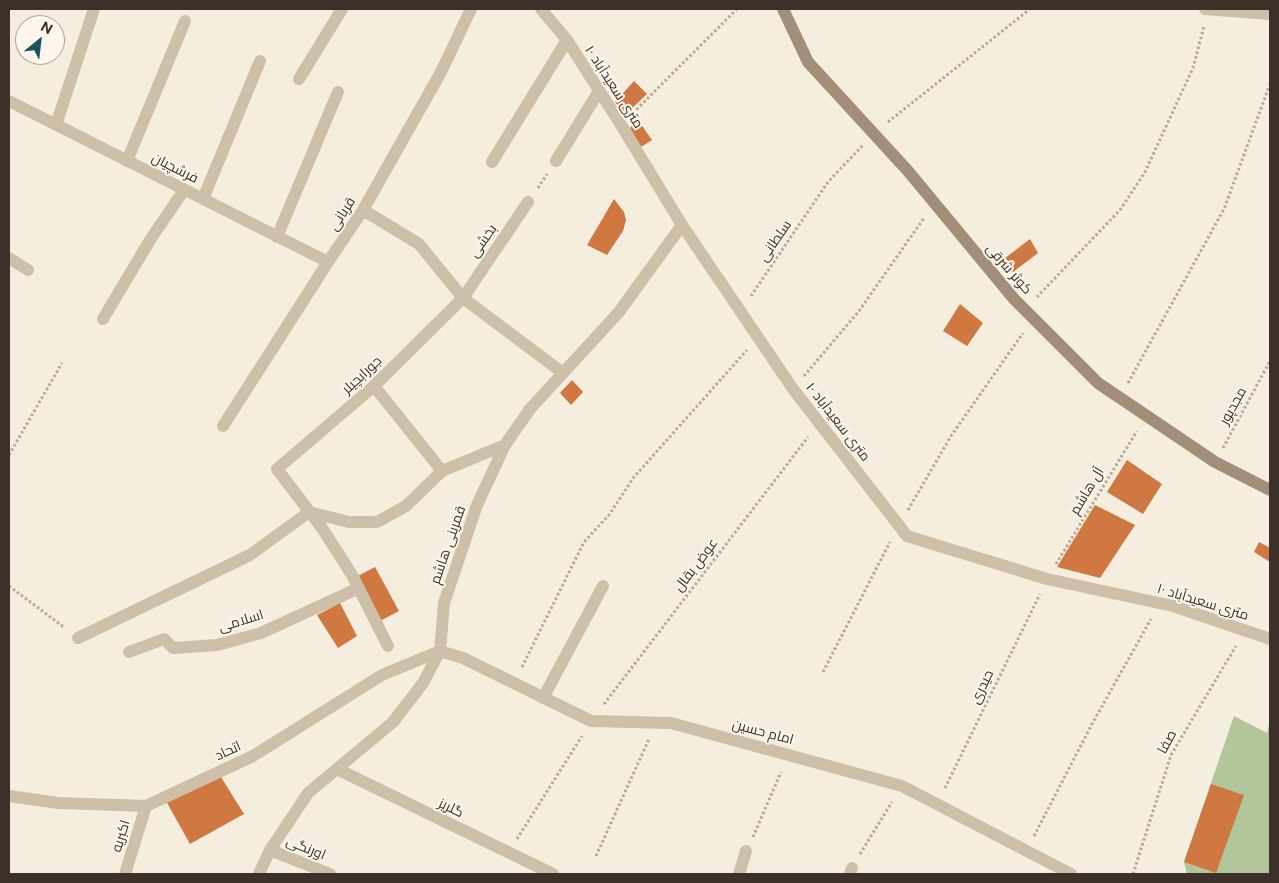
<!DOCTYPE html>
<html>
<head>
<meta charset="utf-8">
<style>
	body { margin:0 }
	#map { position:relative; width:1279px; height:883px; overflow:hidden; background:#f5edde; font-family:"Public Sans",sans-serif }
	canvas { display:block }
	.frame { position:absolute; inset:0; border:10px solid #3b3129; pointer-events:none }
	.north { position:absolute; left:15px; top:15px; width:50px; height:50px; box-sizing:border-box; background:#fcf6eb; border:1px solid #afa79d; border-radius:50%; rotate:29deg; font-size:14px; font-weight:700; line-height:20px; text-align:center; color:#3b3129 }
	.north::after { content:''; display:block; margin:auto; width:18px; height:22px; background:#1a5260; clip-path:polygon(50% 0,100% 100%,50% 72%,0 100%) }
</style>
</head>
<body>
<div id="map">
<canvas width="1279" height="883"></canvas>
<div class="frame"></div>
<div class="north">N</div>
</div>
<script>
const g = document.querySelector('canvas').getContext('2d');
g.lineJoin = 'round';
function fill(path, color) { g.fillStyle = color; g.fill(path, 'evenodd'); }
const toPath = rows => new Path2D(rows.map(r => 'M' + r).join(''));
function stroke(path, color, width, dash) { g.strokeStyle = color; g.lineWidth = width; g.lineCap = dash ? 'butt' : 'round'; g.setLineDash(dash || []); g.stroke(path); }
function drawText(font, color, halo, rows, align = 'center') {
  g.font = font + ' "Public Sans",Cairo,sans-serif'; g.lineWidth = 4; g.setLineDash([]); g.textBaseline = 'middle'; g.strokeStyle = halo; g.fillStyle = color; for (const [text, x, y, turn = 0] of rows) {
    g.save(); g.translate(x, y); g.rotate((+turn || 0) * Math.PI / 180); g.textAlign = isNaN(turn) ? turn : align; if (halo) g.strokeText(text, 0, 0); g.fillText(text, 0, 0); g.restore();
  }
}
fill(toPath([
	[1234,716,1267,733,1270,720,1270,874,1187,874,1184,862]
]), '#b2c69c');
fill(toPath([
	[634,81,647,94,625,115,615,102],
	[638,120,652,140,641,147,630,128],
	[614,199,624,212,626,220,623,231,607,255,587,245],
	[1030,239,1038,253,1013,272,1004,259],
	[960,304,983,323,967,346,943,331],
	[572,380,583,392,571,405,560,393],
	[1127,460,1162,484,1143,514,1107,492],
	[1095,505,1135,525,1100,578,1057,567],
	[1259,542,1270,548,1270,562,1254,552],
	[375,567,399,611,380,621,356,577],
	[340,603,357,636,338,648,317,615],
	[221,777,244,814,190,844,166,801],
	[1211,784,1244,795,1216,873,1184,862]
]), '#d07841');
stroke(toPath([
	[633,113,737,9],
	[888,122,1030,9],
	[538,188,547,174],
	[751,296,828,182,863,145],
	[1037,297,1120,210,1145,172,1193,68,1204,26],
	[804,376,859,311,924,218],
	[1128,383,1224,209,1270,84],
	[1223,448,1270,361],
	[9,455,62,363],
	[908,510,951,436,1023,333],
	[1056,564,1137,431],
	[9,586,65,628],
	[522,667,584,542,609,515,634,477,747,350],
	[823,672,890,542],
	[604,704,808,437],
	[945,788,1040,594],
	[1034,836,1092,724,1151,619],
	[753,837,781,772],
	[517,839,582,736],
	[860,854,892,802],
	[596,856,649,739],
	[1133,874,1171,755,1236,646]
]), '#baa992', 3, [2.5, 2.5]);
stroke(toPath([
	[299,79,342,9],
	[556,161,599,91],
	[492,162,567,40],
	[463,298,528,202],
	[543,698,603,586],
	[9,796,58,803,146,806,253,756,382,675,440,651],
	[125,874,146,806],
	[739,874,746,851]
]), '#cebfa8', 12);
stroke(toPath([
	[541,9,567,40,621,125,682,225,793,389,907,536,1047,579,1173,606,1270,639],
	[1205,9,1270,14],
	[9,101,328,262],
	[56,125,94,9],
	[127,161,185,21],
	[203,199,260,61],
	[363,210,419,244,463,298,563,373],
	[277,237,338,92],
	[9,258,28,270],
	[103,319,150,240,184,190],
	[374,386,442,471],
	[223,426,328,262,363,210,441,72,471,9],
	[78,638,250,555,309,512,349,522,377,522,406,506,442,471,505,445],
	[388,646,352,575,322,528,277,469,374,386,463,298],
	[440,651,463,658,591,721,671,723,902,786,1071,874],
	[129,652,164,639,173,648,217,645,261,633,359,588],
	[337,769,553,874],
	[270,850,330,874],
	[259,874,270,850,308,793,393,722,423,683,440,651,444,603,477,505,505,445,530,409,619,312,682,225],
	[850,874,852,868]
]), '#cebfa8', 12);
stroke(toPath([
	[783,9,808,62,908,171,1014,299,1098,383,1215,462,1270,490]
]), '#a38e79', 12);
drawText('14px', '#3b3129', '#fcf6eb', [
	["۱۰ متری سعیدآباد",614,87,57],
	["فرشچیان",175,168,27],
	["قربانی",342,214,-57],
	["بخشی",483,241,-55],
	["سلطانی",775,241,-56],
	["کوثر شرقی",1009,269,49],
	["جورابچیلر",362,375,-43],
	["مجدپور",1233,406,-61],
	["۱۰ متری سعیدآباد",838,422,52],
	["آل هاشم",1087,491,-59],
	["قمربنی هاشم",448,545,-71],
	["عوض بقال",696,565,-53],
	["۱۰ متری سعیدآباد",1203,602,17],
	["اسلامی",241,621,-17],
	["حیدری",982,687,-64],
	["امام حسین",763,732,15],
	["صفا",1167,742,-62],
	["اتحاد",228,751,-25],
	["گلریز",451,808,26],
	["اکبریه",121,836,-73],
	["اورنگی",306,848,22]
]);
</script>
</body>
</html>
